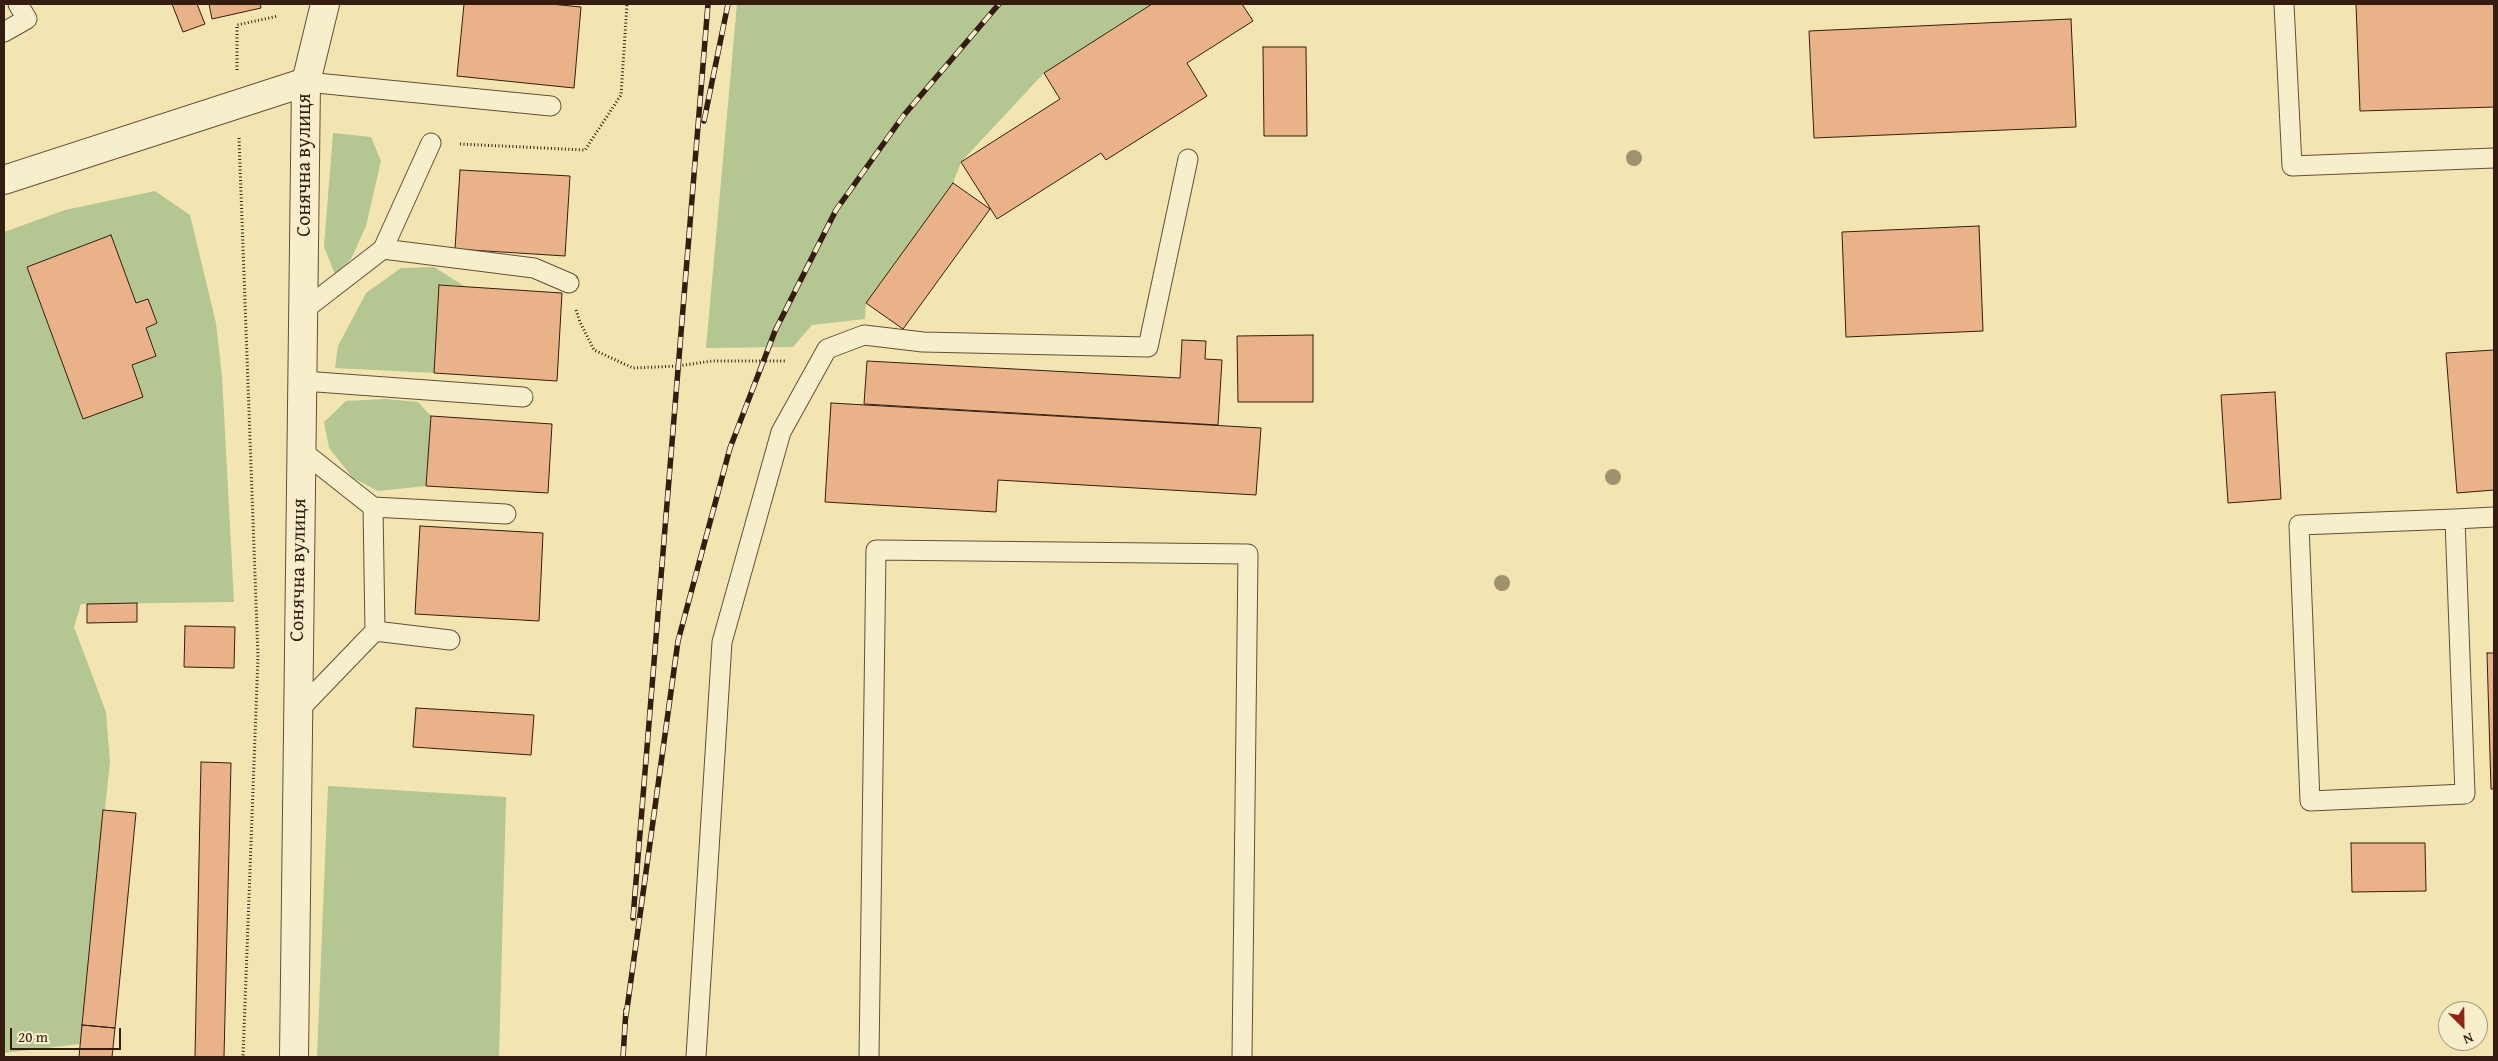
<!DOCTYPE html>
<html>
<head>
<meta charset="utf-8">
<style>
	body { margin:0 }
	#map { position:relative; width:2498px; height:1061px; overflow:hidden; background:#f3e5b1; font-family:"Gentium Book Plus",serif }
	canvas { display:block }
	.frame { position:absolute; inset:0; border:5px solid #341c11; pointer-events:none }
	.north { position:absolute; left:2438px; top:1001px; width:50px; height:50px; box-sizing:border-box; background:#f7eecc; border:1px solid #a99a81; border-radius:50%; rotate:157deg; font-size:14px; font-weight:700; line-height:20px; text-align:center; color:#341c11 }
	.north::after { content:''; display:block; margin:auto; width:18px; height:22px; background:#8f2418; clip-path:polygon(50% 0,100% 100%,50% 72%,0 100%) }
	.scale { position:absolute; left:10px; top:1028px; width:111px; height:22px; box-sizing:border-box; border:2px solid #341c11; border-top:0; padding-left:6px; font-size:15px; line-height:18px; white-space:nowrap; color:#341c11; -webkit-text-stroke:4px #f7eecc; paint-order:stroke }
</style>
</head>
<body>
<div id="map">
<canvas width="2498" height="1061"></canvas>
<div class="frame"></div>
<div class="north">N</div>
<div class="scale">20 m</div>
</div>
<script>
const g = document.querySelector('canvas').getContext('2d');
g.lineJoin = 'round';
function fill(path, color) { g.fillStyle = color; g.fill(path, 'evenodd'); }
const toPath = rows => new Path2D(rows.map(r => 'M' + r).join(''));
function stroke(path, color, width, dash) { g.strokeStyle = color; g.lineWidth = width; g.lineCap = dash ? 'butt' : 'round'; g.setLineDash(dash || []); g.stroke(path); }
function drawText(font, color, halo, rows, align = 'center') {
  g.font = font + ' "Gentium Book Plus",serif'; g.lineWidth = 4; g.setLineDash([]); g.textBaseline = 'middle'; g.strokeStyle = halo; g.fillStyle = color; for (const [text, x, y, turn = 0] of rows) {
    g.save(); g.translate(x, y); g.rotate((+turn || 0) * Math.PI / 180); g.textAlign = isNaN(turn) ? turn : align; if (halo) g.strokeText(text, 0, 0); g.fillText(text, 0, 0); g.restore();
  }
}
fill(toPath([
	[737,4,1152,4,1044,73,961,162,953,183,866,303,865,319,812,325,793,347,706,348],
	[333,133,371,137,381,161,366,226,351,259,335,274,324,247],
	[155,191,190,215,216,323,222,376,234,602,81,604,74,627,106,712,110,762,80,1044,4,1053,4,232,65,210],
	[434,267,464,286,439,285,434,373,335,368,338,346,366,293,401,268],
	[385,399,418,402,431,416,426,486,378,491,353,478,329,448,324,422,346,401],
	[328,786,506,797,499,1057,317,1057]
]), '#b4c691');
const building = toPath([
	[172,4,197,4,205,24,183,32,172,4],
	[209,4,260,4,261,8,212,19,209,4],
	[464,4,551,4,581,7,574,88,457,76,464,4],
	[1152,4,1242,4,1253,21,1187,63,1207,96,1106,160,1101,153,997,219,961,162,1060,99,1044,73,1152,4],
	[2356,4,2494,4,2494,107,2360,111,2356,4],
	[2071,19,2076,127,1814,138,1809,31,2071,19],
	[1263,47,1306,47,1307,136,1264,136,1263,47],
	[460,170,570,176,565,256,455,249,460,170],
	[953,183,990,209,903,329,866,303,953,183],
	[1979,226,1983,331,1846,337,1842,232,1979,226],
	[111,235,136,303,148,299,157,323,146,328,156,356,132,365,143,397,83,419,27,267,111,235],
	[439,285,562,293,557,381,434,373,439,285],
	[1313,335,1313,402,1238,402,1237,336,1313,335],
	[1182,340,1206,341,1205,359,1222,360,1218,425,864,404,867,361,1180,378,1182,340],
	[2494,350,2494,490,2457,493,2446,353,2494,350],
	[2275,392,2281,499,2228,503,2221,395,2275,392],
	[831,403,1261,428,1256,495,998,480,996,512,825,502,831,403],
	[431,416,552,424,548,493,426,486,431,416],
	[420,526,543,533,539,621,415,614,420,526],
	[137,603,137,622,87,623,87,604,137,603],
	[185,626,235,627,234,668,184,667,185,626],
	[2487,653,2494,653,2494,789,2491,789,2487,653],
	[416,708,534,715,531,755,413,747,416,708],
	[201,762,231,763,224,1057,195,1057,201,762],
	[103,810,136,813,115,1028,82,1025,103,810],
	[2351,843,2425,843,2426,891,2352,892,2351,843],
	[82,1025,115,1028,112,1057,79,1057,82,1025]
]);
fill(building, '#eab288');
stroke(building, '#341c11', 1);
const service = toPath([
	[2284,4,2292,166,2494,158],
	[4,32,27,19,18,4],
	[306,82,551,106],
	[383,249,534,268,569,283],
	[304,310,383,249,431,143],
	[303,381,523,397],
	[373,507,506,514],
	[2455,519,2465,794,2310,801,2299,525,2455,519,2494,517],
	[375,631,450,640],
	[297,712,375,631,373,507,302,451],
	[696,1057,722,642,781,432,827,349,864,335,923,342,1148,347,1188,159],
	[869,1057,876,550,1248,554,1242,1057]
]);
const minor = toPath([
	[4,180,306,82]
]);
const tertiary = toPath([
	[294,1057,306,82,325,4]
]);
stroke(service, '#644e39', 21);
stroke(minor, '#644e39', 30);
stroke(tertiary, '#644e39', 30);
stroke(toPath([
	[237,70,237,25,278,16],
	[239,138,258,657,243,1057],
	[460,144,585,150,621,95,627,4],
	[576,310,580,322,594,350,633,368,678,366,712,361,787,361]
]), '#341c11', 3, [1, 2.5]);
stroke(service, '#f7eecc', 19);
stroke(minor, '#f7eecc', 28);
stroke(tertiary, '#f7eecc', 28);
const rail = toPath([
	[704,121,728,4],
	[633,918,708,4],
	[626,1016,678,641,730,448,775,331,836,210,904,115,999,4],
	[623,1057,626,1010]
]);
stroke(rail, '#341c11', 5.5);
stroke(rail, '#f7eecc', 4, [11]);
g.fillStyle = '#9f926e';
for (const [x, y] of [
	[1634,158],
	[1613,477],
	[1502,583]
]) { g.beginPath(); g.arc(x, y, 8, 0, 2 * Math.PI); g.fill(); }
drawText('20px', '#341c11', '#f7eecc', [
	["Сонячна вулиця",305,165,-90],
	["Сонячна вулиця",299,570,-89]
]);
</script>
</body>
</html>
